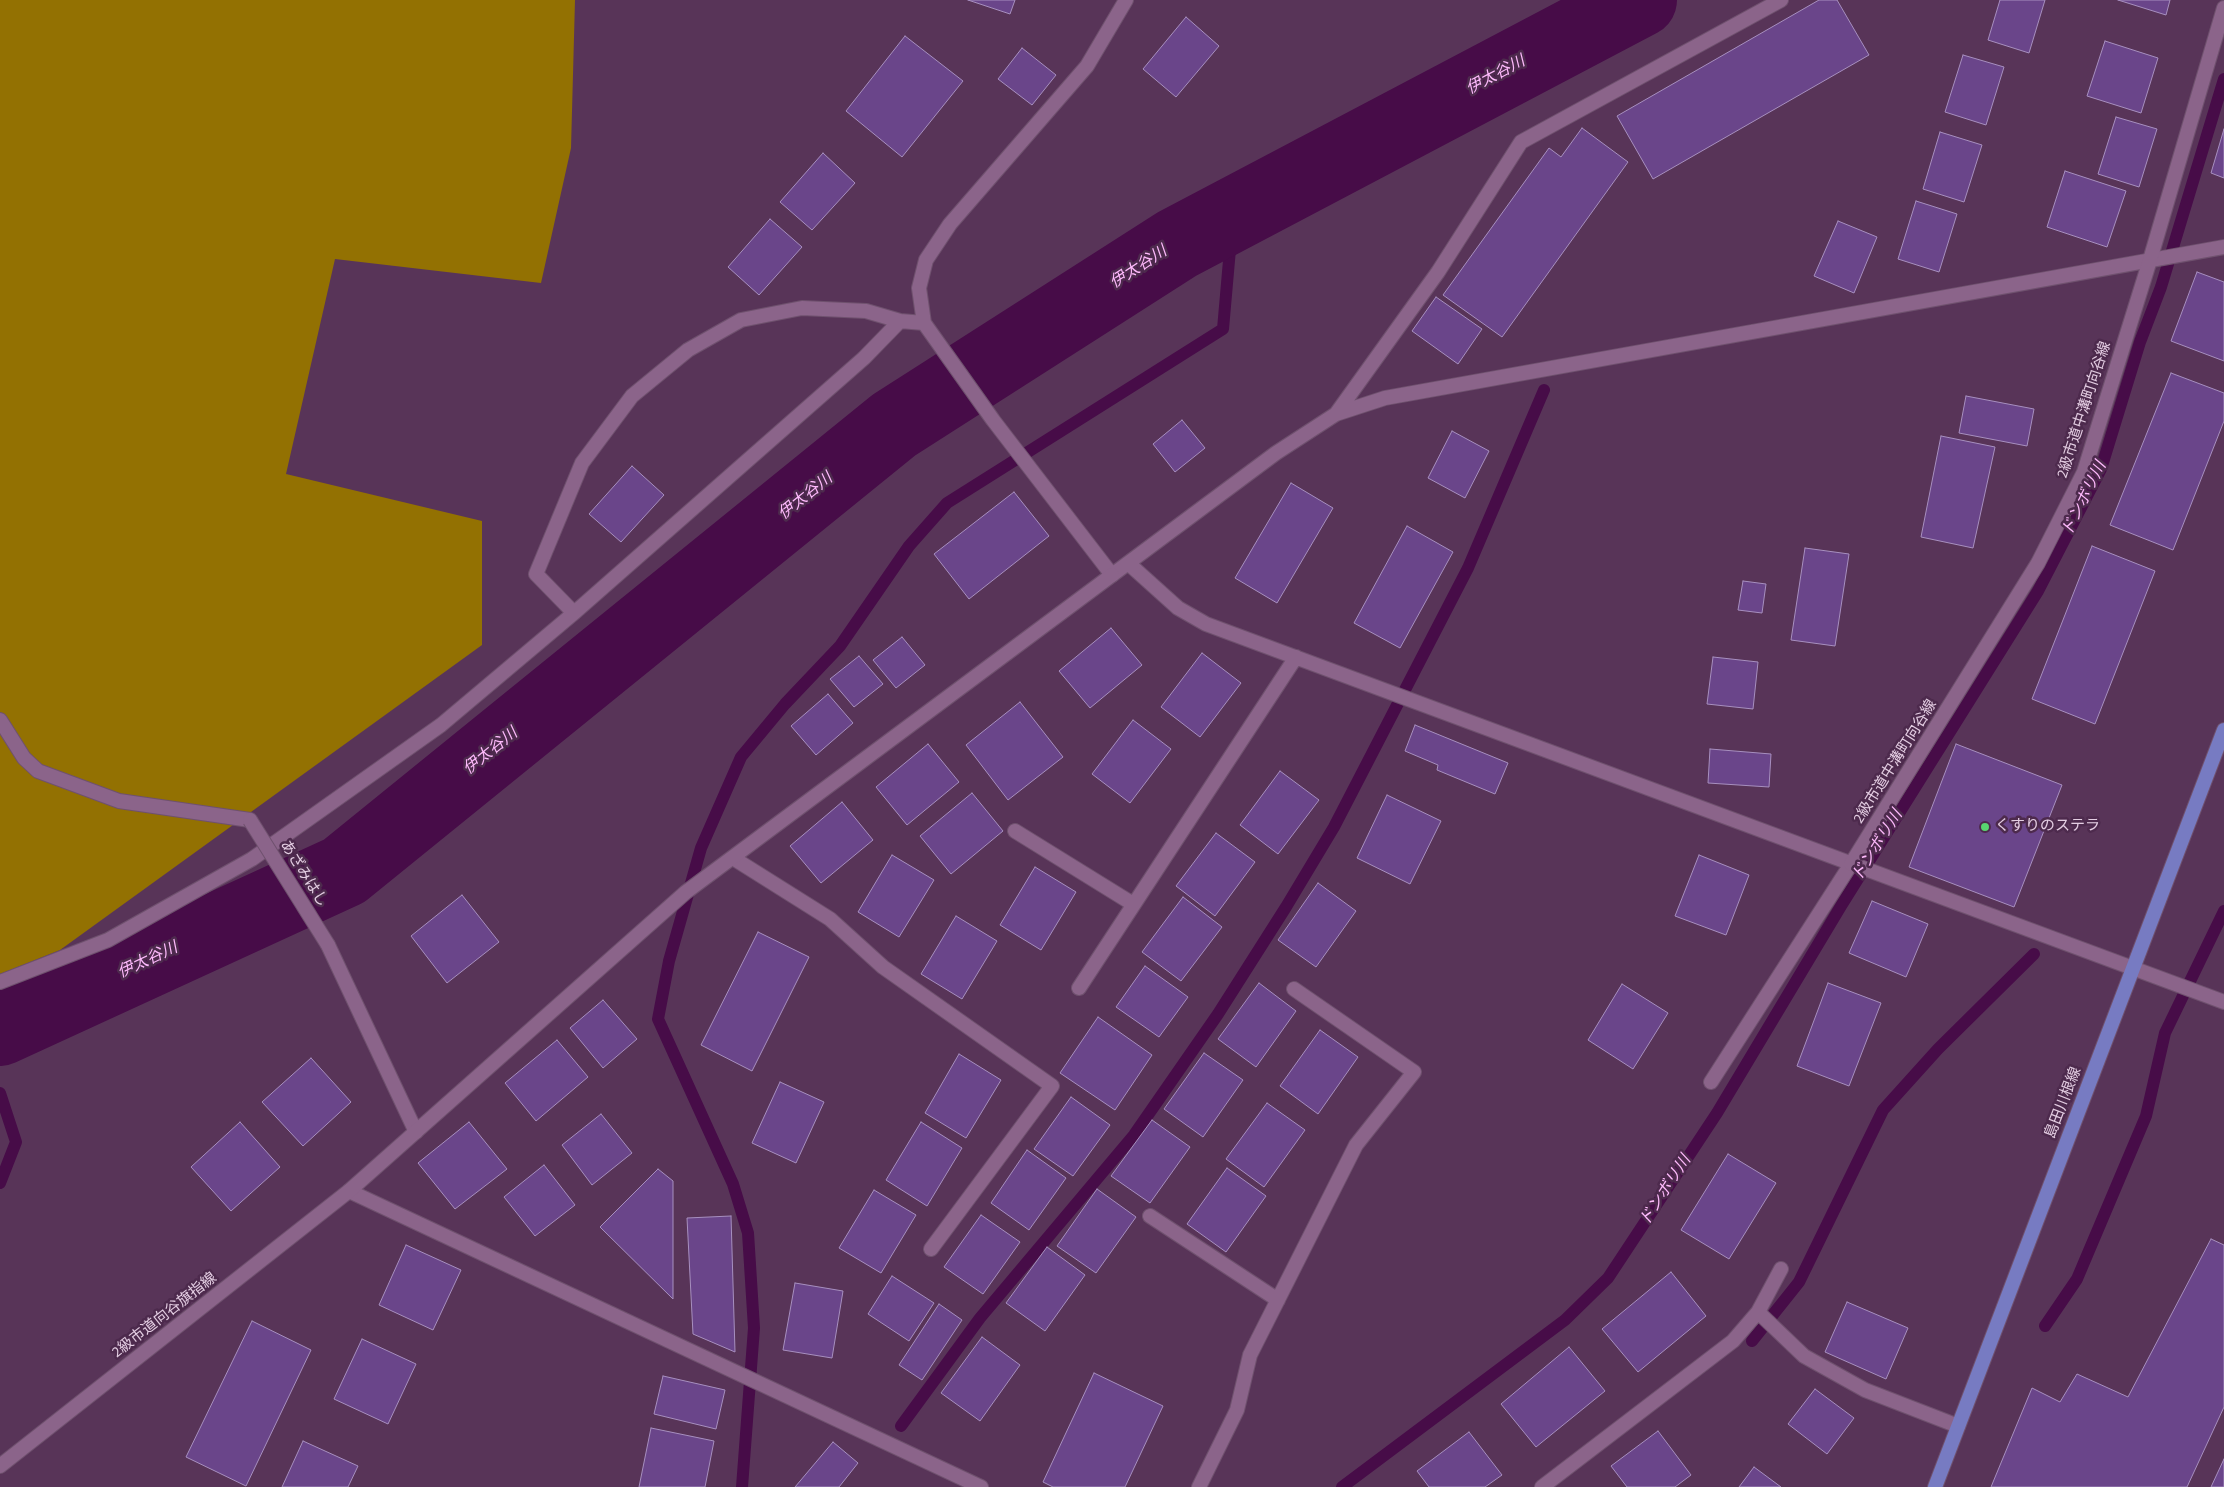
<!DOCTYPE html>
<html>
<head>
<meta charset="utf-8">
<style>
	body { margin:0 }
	canvas { display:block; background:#583458 }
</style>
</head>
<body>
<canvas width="2224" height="1487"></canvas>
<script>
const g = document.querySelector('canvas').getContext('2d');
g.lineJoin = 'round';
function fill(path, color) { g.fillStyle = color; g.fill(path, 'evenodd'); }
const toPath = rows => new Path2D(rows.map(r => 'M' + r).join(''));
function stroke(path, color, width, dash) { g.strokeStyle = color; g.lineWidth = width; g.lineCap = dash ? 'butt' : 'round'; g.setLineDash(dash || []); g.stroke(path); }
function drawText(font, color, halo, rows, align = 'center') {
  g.font = font + ' "Source Sans 3","Noto Sans JP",sans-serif'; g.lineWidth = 5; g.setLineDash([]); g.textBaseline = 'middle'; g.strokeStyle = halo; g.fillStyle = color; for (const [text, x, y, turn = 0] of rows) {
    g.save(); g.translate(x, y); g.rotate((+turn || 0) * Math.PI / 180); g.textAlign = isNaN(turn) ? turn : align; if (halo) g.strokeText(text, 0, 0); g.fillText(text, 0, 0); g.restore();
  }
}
fill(toPath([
	[0,0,575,0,571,148,541,283,335,259,286,474,482,521,482,645,60,950,0,974]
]), '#937102');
stroke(toPath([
	[0,1093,16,1142,0,1183],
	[2045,1326,2077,1279,2146,1116,2165,1033,2224,911],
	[1752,1341,1799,1282,1883,1110,1938,1049,2034,954],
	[901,1426,980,1318,1134,1135,1218,1014,1286,907,1334,827,1468,568,1544,390],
	[742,1487,754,1328,748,1233,733,1184,658,1019,669,961,701,848,741,757,785,704,840,646,909,546,947,503,1223,329,1233,215],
	[1342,1487,1565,1320,1608,1278,1717,1113,1841,906,2038,591,2101,469,2140,342,2161,287,2224,79]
]), '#470c48', 12);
stroke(toPath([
	[0,1029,344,871,894,425,1177,244,1640,0]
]), '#470c48', 74);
const building = toPath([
	[968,0,1015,0,1010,14,968,0],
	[1819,0,1837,0,1869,55,1653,179,1617,116,1819,0],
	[2000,0,2045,0,2029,53,1988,40,2000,0],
	[2118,0,2170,0,2166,15,2118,0],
	[1186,17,1219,46,1176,97,1143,69,1186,17],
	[905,36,963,81,902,157,846,111,905,36],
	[2105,41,2158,58,2141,113,2087,96,2105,41],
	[1022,48,1056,75,1032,105,998,79,1022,48],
	[1963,55,2004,67,1986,125,1945,112,1963,55],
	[2116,117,2157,129,2139,187,2098,174,2116,117],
	[1582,128,1628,162,1502,337,1443,295,1549,148,1561,157,1582,128],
	[2224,129,2224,178,2211,173,2224,129],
	[1940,132,1982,145,1964,202,1923,189,1940,132],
	[823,153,855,183,812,230,780,202,823,153],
	[2065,171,2126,191,2107,247,2047,227,2065,171],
	[1916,201,1957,214,1939,272,1898,259,1916,201],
	[770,219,802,247,759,295,728,267,770,219],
	[1838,221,1877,237,1854,293,1814,276,1838,221],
	[2197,272,2224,282,2224,361,2171,341,2197,272],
	[1436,297,1482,329,1458,364,1412,331,1436,297],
	[2171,373,2224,393,2224,421,2173,550,2110,525,2171,373],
	[1966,396,2034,409,2027,446,1959,433,1966,396],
	[1182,420,1205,448,1175,472,1153,444,1182,420],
	[1452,431,1489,451,1465,498,1428,478,1452,431],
	[1941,436,1995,447,1973,548,1921,537,1941,436],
	[632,466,664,495,621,542,589,514,632,466],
	[1291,483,1333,508,1277,603,1235,578,1291,483],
	[1014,492,1049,536,969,599,934,554,1014,492],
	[1407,526,1453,552,1400,648,1354,623,1407,526],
	[2092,546,2155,571,2095,724,2032,699,2092,546],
	[1805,548,1849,554,1835,646,1791,640,1805,548],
	[1743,581,1766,584,1762,613,1738,610,1743,581],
	[1111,628,1142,665,1090,708,1059,671,1111,628],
	[902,637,925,665,896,688,873,660,902,637],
	[1202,653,1241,683,1200,737,1161,707,1202,653],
	[859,656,883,684,854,707,830,679,859,656],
	[1713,657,1758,662,1753,709,1707,704,1713,657],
	[828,694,853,723,816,755,791,726,828,694],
	[1020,702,1063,757,1008,800,966,745,1020,702],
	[1133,720,1171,749,1130,803,1092,774,1133,720],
	[1415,725,1508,763,1495,794,1437,770,1438,765,1405,751,1415,725],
	[928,744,959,782,907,825,876,787,928,744],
	[1956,744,2062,785,2014,907,1909,867,1956,744],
	[1710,749,1771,754,1769,787,1708,783,1710,749],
	[1280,771,1319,800,1278,854,1240,825,1280,771],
	[972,793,1003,831,951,874,920,836,972,793],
	[1387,795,1441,821,1410,884,1357,858,1387,795],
	[842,802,873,840,821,883,790,846,842,802],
	[1216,833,1255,862,1215,916,1176,886,1216,833],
	[892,855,934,880,899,937,858,912,892,855],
	[1699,855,1749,875,1726,935,1675,916,1699,855],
	[1035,867,1076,892,1041,950,1000,925,1035,867],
	[1318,883,1356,911,1316,967,1278,940,1318,883],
	[462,895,499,942,447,983,411,936,462,895],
	[1183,897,1222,927,1181,981,1142,952,1183,897],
	[1872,901,1928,924,1906,977,1849,953,1872,901],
	[956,916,997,941,962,999,921,974,956,916],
	[758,932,809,957,752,1071,701,1045,758,932],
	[1145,966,1188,997,1159,1037,1116,1007,1145,966],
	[1259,983,1296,1011,1256,1067,1218,1039,1259,983],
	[1828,983,1881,1003,1849,1086,1797,1066,1828,983],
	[1622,984,1668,1013,1633,1069,1588,1040,1622,984],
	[603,1000,637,1039,603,1068,570,1028,603,1000],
	[1098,1017,1152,1055,1115,1110,1060,1073,1098,1017],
	[1320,1030,1358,1057,1318,1114,1280,1086,1320,1030],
	[557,1040,588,1077,536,1121,505,1083,557,1040],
	[1204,1053,1243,1080,1203,1137,1164,1109,1204,1053],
	[959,1054,1001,1080,966,1138,925,1113,959,1054],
	[311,1058,351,1102,303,1146,262,1102,311,1058],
	[780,1082,824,1102,796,1163,752,1143,780,1082],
	[1071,1097,1110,1125,1073,1176,1034,1149,1071,1097],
	[1267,1103,1305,1130,1264,1187,1226,1159,1267,1103],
	[601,1114,632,1153,592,1185,562,1145,601,1114],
	[1152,1120,1190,1147,1150,1203,1111,1176,1152,1120],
	[240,1122,280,1167,231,1211,191,1167,240,1122],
	[469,1122,507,1169,455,1209,418,1163,469,1122],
	[921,1122,962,1148,927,1206,886,1180,921,1122],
	[1027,1150,1066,1178,1029,1230,991,1203,1027,1150],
	[1728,1154,1776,1183,1729,1259,1681,1230,1728,1154],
	[544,1165,575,1205,535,1236,504,1197,544,1165],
	[1227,1168,1266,1196,1226,1252,1187,1224,1227,1168],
	[658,1169,673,1181,673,1299,600,1227,658,1169],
	[1097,1189,1136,1217,1096,1273,1057,1246,1097,1189],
	[874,1190,916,1215,881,1273,839,1248,874,1190],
	[981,1215,1020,1242,983,1294,944,1267,981,1215],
	[731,1216,735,1352,693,1334,687,1218,731,1216],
	[2211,1239,2224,1245,2224,1407,2187,1487,1991,1487,2032,1388,2060,1402,2077,1374,2128,1397,2211,1239],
	[406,1245,461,1270,433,1330,379,1305,406,1245],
	[1047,1247,1085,1275,1045,1331,1006,1303,1047,1247],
	[1671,1272,1706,1316,1638,1372,1602,1329,1671,1272],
	[892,1276,934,1303,909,1341,868,1314,892,1276],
	[795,1283,843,1291,832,1358,783,1350,795,1283],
	[1847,1302,1908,1328,1886,1379,1825,1352,1847,1302],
	[939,1304,962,1320,922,1380,899,1365,939,1304],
	[252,1321,311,1350,246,1486,186,1457,252,1321],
	[982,1337,1020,1365,980,1421,941,1393,982,1337],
	[362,1339,416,1364,388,1424,334,1399,362,1339],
	[1569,1347,1605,1391,1536,1447,1501,1404,1569,1347],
	[1094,1373,1163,1406,1125,1487,1053,1487,1043,1482,1094,1373],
	[663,1376,725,1390,716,1429,654,1414,663,1376],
	[1815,1389,1854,1418,1827,1454,1788,1424,1815,1389],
	[651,1428,714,1441,705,1487,639,1487,651,1428],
	[1658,1431,1691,1475,1675,1487,1627,1487,1611,1466,1658,1431],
	[1469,1432,1502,1475,1485,1487,1429,1487,1417,1471,1469,1432],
	[303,1441,358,1466,348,1487,282,1487,303,1441],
	[833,1442,858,1463,839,1487,795,1487,833,1442],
	[2224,1459,2224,1487,2211,1487,2224,1459],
	[1754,1467,1781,1487,1739,1487,1754,1467]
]);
fill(building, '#6a458a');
stroke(building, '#a78fbf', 1);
const service = toPath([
	[0,720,24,758,38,771,119,801,250,820],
	[328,945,416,1132]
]);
const minor = toPath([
	[1126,0,1087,66,950,224,926,260,919,288,924,323,993,420,1112,575,1276,453,1336,414,1385,398,2224,247],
	[1336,414,1438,272,1521,142,1781,0],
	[1128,563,1178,608,1206,624,2224,1002],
	[574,613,536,574,582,463,632,396,688,350,741,320,802,308,866,311,900,321,924,323],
	[1015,831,1133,904],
	[733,858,830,919,883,967,1052,1086,931,1249],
	[0,982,108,940,252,859,441,725,574,613,864,358,900,321],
	[1079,988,1296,657],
	[1711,1082,1851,864],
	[349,1191,981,1487],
	[1150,1216,1278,1300],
	[1758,1312,1804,1356,1865,1390,1958,1426],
	[1199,1487,1237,1410,1250,1355,1356,1145,1414,1072,1294,989],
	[1542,1487,1733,1341,1758,1312,1781,1269]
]);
const tertiary = toPath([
	[1851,864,2038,563,2084,472,2150,260,2224,8],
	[0,1466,349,1191,686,892,1112,575]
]);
const primary = toPath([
	[1935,1487,2224,730]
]);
stroke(service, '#6f516e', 16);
stroke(minor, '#6f516e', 16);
stroke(tertiary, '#6f516e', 16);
stroke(primary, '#6f516e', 16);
stroke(service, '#8b648a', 14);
stroke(minor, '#8b648a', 14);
stroke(tertiary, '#8b648a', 14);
stroke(primary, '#777bc2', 14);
const serviceBridge = toPath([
	[250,820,328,945]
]);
stroke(serviceBridge, '#6f516e', 16, []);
stroke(serviceBridge, '#8b648a', 14);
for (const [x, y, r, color] of [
	[1985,827,5,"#58d570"]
]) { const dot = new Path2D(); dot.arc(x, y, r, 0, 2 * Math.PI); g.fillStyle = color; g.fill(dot); stroke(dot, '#4d2a4d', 2); }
drawText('15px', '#e4cee3', '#4d2a4d', [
	["2級市道中溝町向谷線",2085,410,-72],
	["2級市道中溝町向谷線",1896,762,-58],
	["あざみはし",303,874,58],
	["島田川根線",2064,1103,-69],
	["2級市道向谷旗指線",165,1316,-38]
]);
drawText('15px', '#e4cee3', '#4d2a4d', [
	["くすりのステラ",1995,827]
], 'left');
drawText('italic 16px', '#febafc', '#4d2a4d', [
	["伊太谷川",1496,76,-28],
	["伊太谷川",1139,268,-33],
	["伊太谷川",806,497,-39],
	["ドンボリ川",2085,499,-64],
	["伊太谷川",491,752,-39],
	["ドンボリ川",1878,846,-58],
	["伊太谷川",148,961,-25],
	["ドンボリ川",1666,1191,-57]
]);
</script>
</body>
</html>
